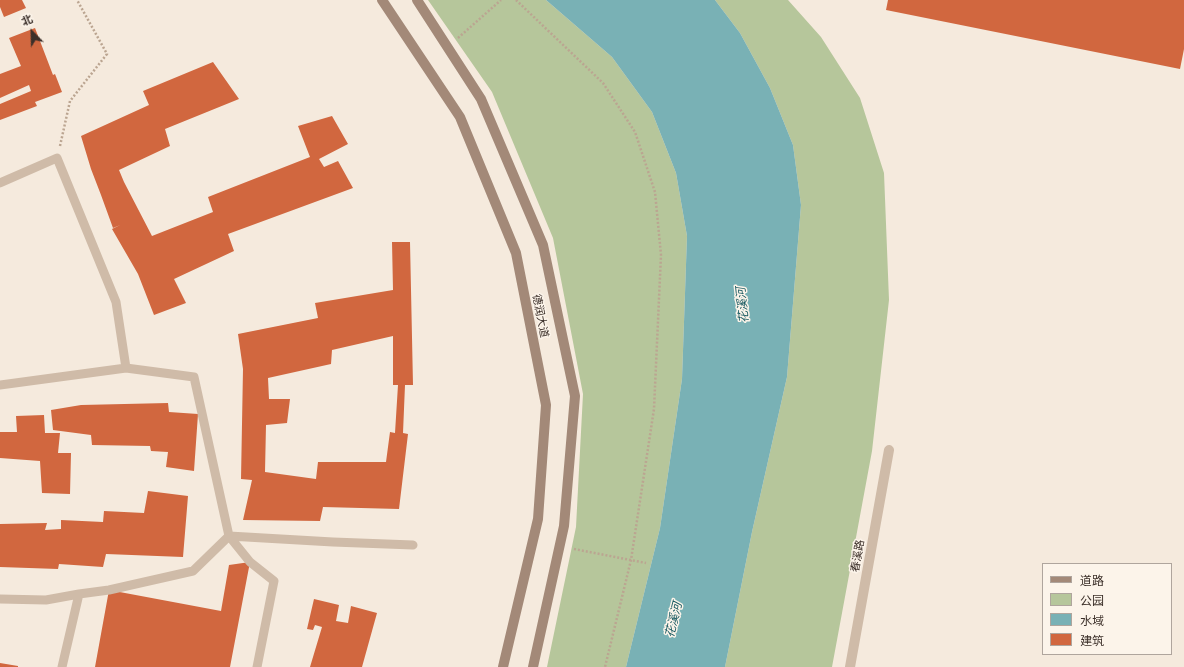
<!DOCTYPE html>
<html>
<head>
<meta charset="utf-8">
<style>
	body { margin:0 }
	#map { position:relative; width:1184px; height:667px; overflow:hidden; background:#f5eadd; font-family:Rubik,"Noto Sans SC",sans-serif }
	canvas { display:block }
	.legend { position:absolute; left:1042px; top:563px; width:130px; height:92px; box-sizing:border-box; background:#fcf4ea; border:1px solid #afa59d; margin:0; padding:5px 7px; list-style:none; font-size:12px; color:#3b2f29 }
	.legend li { display:flex; align-items:center; gap:8px; height:20px }
	.legend b { width:20px; border:1px solid #afa59d }
	.north { position:absolute; left:12px; top:12px; width:40px; height:40px; -webkit-text-stroke:3px #fcf4ea; paint-order:stroke; rotate:337deg; font-size:11px; font-weight:700; line-height:16px; text-align:center; color:#3b2f29 }
	.north::after { content:''; display:block; margin:auto; width:14px; height:18px; background:#3b2f29; clip-path:polygon(50% 0,100% 100%,50% 72%,0 100%) }
</style>
</head>
<body>
<div id="map">
<canvas width="1184" height="667"></canvas>
<ul class="legend">
<li><b style="height:5px;background:#a38978"></b>道路</li>
<li><b style="height:11px;background:#b6c69b"></b>公园</li>
<li><b style="height:11px;background:#79b1b5"></b>水域</li>
<li><b style="height:11px;background:#d1673f"></b>建筑</li>
</ul>
<div class="north">北</div>
</div>
<script>
const g = document.querySelector('canvas').getContext('2d');
g.lineJoin = 'round';
function fill(path, color) { g.fillStyle = color; g.fill(path, 'evenodd'); }
const toPath = rows => new Path2D(rows.map(r => 'M' + r).join(''));
function stroke(path, color, width, dash) { g.strokeStyle = color; g.lineWidth = width; g.lineCap = dash ? 'butt' : 'round'; g.setLineDash(dash || []); g.stroke(path); }
function drawText(font, color, halo, rows, align = 'center') {
  g.font = font + ' Rubik,"Noto Sans SC",sans-serif'; g.lineWidth = 3; g.setLineDash([]); g.textBaseline = 'middle'; g.strokeStyle = halo; g.fillStyle = color; for (const [text, x, y, turn = 0] of rows) {
    g.save(); g.translate(x, y); g.rotate((+turn || 0) * Math.PI / 180); g.textAlign = isNaN(turn) ? turn : align; if (halo) g.strokeText(text, 0, 0); g.fillText(text, 0, 0); g.restore();
  }
}
fill(toPath([
	[428,0,546,0,612,57,652,112,676,173,687,236,682,379,660,528,626,667,547,667,576,527,583,394,553,238,492,92],
	[715,0,788,0,821,37,860,98,884,173,889,300,872,451,832,667,725,667,752,532,787,377,801,205,793,145,770,88,740,33]
]), '#b6c69b');
fill(toPath([
	[546,0,715,0,740,33,770,88,793,145,801,205,787,377,752,532,725,667,626,667,660,528,682,379,687,236,676,173,652,112,612,57]
]), '#79b1b5');
fill(toPath([
	[0,0,22,0,26,8,4,17,0,7],
	[888,0,1184,0,1184,49,1180,69,886,10],
	[35,28,53,75,55,74,62,92,35,102,37,106,0,120,0,104,31,91,29,85,0,98,0,74,21,66,9,38],
	[213,62,239,99,165,129,170,146,119,170,124,182,152,236,213,212,208,197,310,157,298,126,332,116,348,144,319,159,324,167,338,161,353,188,228,234,234,251,174,279,186,303,154,315,138,274,112,229,120,225,113,228,101,195,113,189,101,195,91,169,81,136,149,105,143,91],
	[392,242,410,242,413,385,405,385,403,433,408,434,399,509,323,507,320,521,243,520,252,480,241,479,243,369,238,334,318,318,315,303,393,290],
	[393,336,393,385,398,385,395,433,390,432,386,462,318,462,316,479,265,472,266,425,287,423,290,399,269,399,268,378,331,364,332,350],
	[168,403,169,412,198,414,194,471,166,467,168,452,151,451,150,446,92,445,91,435,53,430,51,410,81,405],
	[44,415,45,433,60,433,58,453,71,453,70,494,42,493,40,461,0,458,0,432,17,432,16,416],
	[148,491,188,496,183,557,106,554,103,567,59,564,58,569,0,567,0,524,47,523,45,530,61,529,61,520,103,522,104,511,144,513],
	[250,562,230,667,95,667,109,590,221,611,229,565],
	[314,599,339,605,336,621,348,623,351,606,377,613,362,667,310,667,322,627,315,625,313,630,307,629],
	[0,663,18,666,18,667,0,667]
]), '#d1673f');
stroke(toPath([
	[516,0,603,83,635,132,655,192,661,255,654,409,631,560,605,667],
	[458,38,501,0],
	[60,146,70,101,107,54,77,0],
	[574,549,646,563]
]), '#bba591', 2.5, [2, 2]);
stroke(toPath([
	[0,183,57,158,116,302,126,368],
	[0,385,126,368,194,377,229,536,250,562,274,581,257,667],
	[0,599,46,600,79,594,109,590,193,571,229,536,333,542,413,545],
	[62,667,79,594]
]), '#cfbba8', 9);
stroke(toPath([
	[850,667,889,450]
]), '#cfbba8', 10);
stroke(toPath([
	[382,0,460,117,516,253,546,405,538,519,503,667],
	[417,0,481,99,543,245,575,396,564,526,533,667]
]), '#a38978', 10);
drawText('11px', '#3b2f29', '#fcf4ea', [
	["德润大道",540,316,79],
	["春溪路",858,556,-80]
]);
drawText('italic 12px', '#195a61', '#fcf4ea', [
	["花溪河",743,305,-96],
	["花溪河",674,620,-76]
]);
</script>
</body>
</html>
